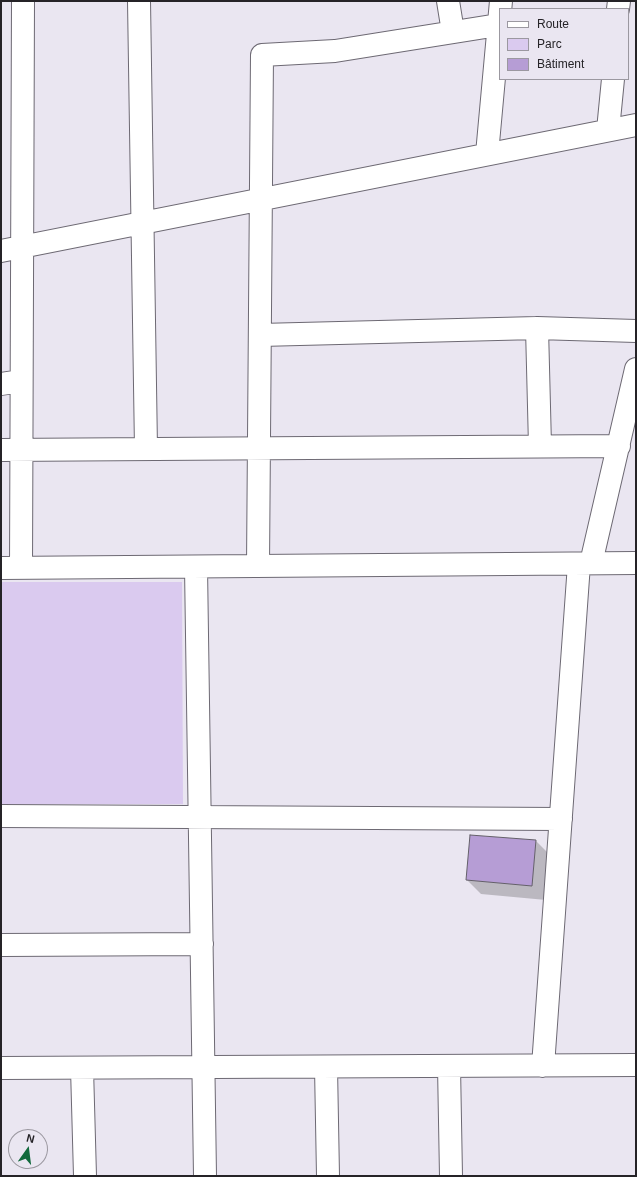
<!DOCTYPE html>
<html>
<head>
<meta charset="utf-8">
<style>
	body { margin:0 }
	#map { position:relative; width:637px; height:1177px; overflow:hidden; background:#eae6f1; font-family:Helvetica,sans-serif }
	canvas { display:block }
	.frame { position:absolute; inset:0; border:2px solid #252327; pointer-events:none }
	.legend { position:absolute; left:499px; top:8px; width:130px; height:72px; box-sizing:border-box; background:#eae6f1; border:1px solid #9b98a0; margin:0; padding:5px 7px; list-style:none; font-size:12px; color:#252327 }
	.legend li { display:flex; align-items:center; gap:8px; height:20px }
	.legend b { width:20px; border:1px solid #9b98a0 }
	.north { position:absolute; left:8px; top:1129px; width:40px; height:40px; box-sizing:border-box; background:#eae6f1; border:1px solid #9b98a0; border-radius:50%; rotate:14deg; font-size:11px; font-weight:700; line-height:16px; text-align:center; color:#252327 }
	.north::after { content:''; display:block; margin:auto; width:14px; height:18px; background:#126a3d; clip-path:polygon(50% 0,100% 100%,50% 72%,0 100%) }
</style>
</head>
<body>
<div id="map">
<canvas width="637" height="1177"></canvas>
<div class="frame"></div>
<ul class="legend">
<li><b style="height:5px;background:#fff"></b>Route</li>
<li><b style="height:11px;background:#dacaef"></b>Parc</li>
<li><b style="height:11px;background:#b69dd5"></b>Bâtiment</li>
</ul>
<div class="north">N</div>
</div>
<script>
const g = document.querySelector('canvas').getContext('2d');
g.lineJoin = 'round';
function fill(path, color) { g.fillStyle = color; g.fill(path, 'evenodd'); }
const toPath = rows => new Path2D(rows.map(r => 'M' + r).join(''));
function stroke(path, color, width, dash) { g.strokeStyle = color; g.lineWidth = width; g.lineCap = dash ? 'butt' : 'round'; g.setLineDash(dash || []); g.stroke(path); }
fill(toPath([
	[1,582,182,582,183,804,1,804]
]), '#dacaef');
fill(toPath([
	[471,836,536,841,550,855,546,900,481,894,467,880]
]), '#0003');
const building = toPath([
	[470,835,536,840,532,886,466,880,470,835]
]);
fill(building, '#b69dd5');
stroke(building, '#646069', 1);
const street = toPath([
	[139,1,146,449],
	[448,1,453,32],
	[618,9,619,1],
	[608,130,613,79],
	[487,154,501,1],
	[1,251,636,125],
	[537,328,540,446],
	[260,335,537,328,636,331],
	[1,384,21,381],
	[1,450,619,446],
	[591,563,636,369],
	[258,566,262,55,335,51,498,25],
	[196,567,205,1176],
	[1,568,636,563],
	[21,568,23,1],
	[1,816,561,819],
	[1,945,202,944],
	[449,1066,451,1176],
	[543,1066,579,564],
	[326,1067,328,1176],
	[1,1068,636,1065],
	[82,1068,85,1176]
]);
stroke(street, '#6d6973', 24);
stroke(street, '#fff', 22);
</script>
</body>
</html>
